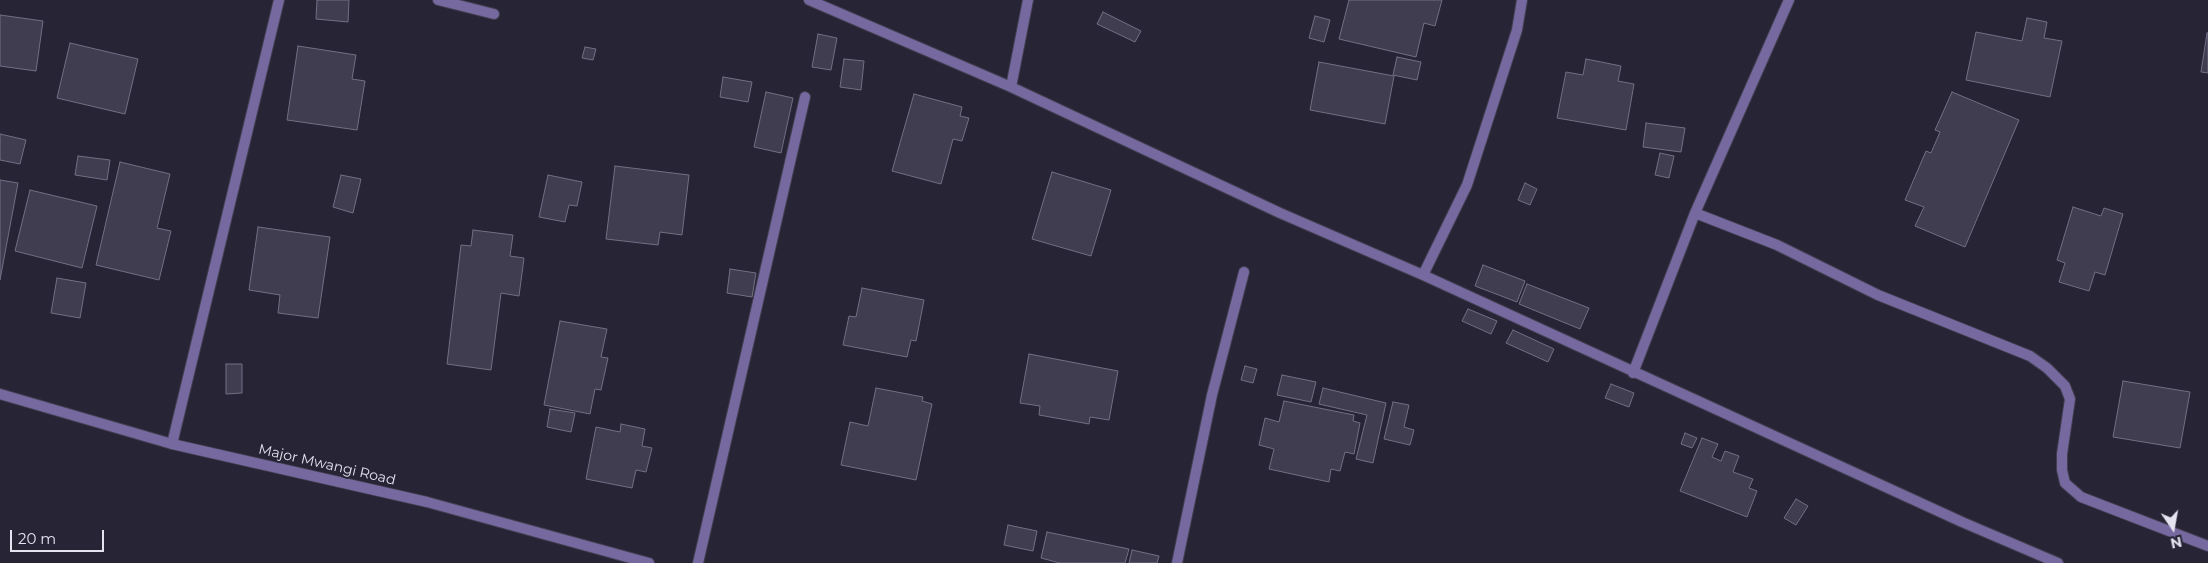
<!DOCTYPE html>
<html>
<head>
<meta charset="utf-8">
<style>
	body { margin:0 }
	#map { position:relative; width:2208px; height:563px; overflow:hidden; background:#272436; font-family:Montserrat,sans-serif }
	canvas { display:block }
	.north { position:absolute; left:2148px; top:503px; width:50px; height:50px; -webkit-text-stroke:4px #272436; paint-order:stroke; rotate:168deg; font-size:14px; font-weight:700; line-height:20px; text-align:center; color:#e5e3ef }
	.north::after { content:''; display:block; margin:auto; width:18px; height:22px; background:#e5e3ef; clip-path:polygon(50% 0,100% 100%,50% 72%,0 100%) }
	.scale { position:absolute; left:10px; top:530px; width:94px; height:22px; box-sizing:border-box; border:2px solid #e5e3ef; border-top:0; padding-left:6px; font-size:15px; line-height:18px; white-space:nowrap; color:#e5e3ef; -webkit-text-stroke:4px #272436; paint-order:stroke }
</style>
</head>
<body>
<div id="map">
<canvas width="2208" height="563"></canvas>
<div class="north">N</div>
<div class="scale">20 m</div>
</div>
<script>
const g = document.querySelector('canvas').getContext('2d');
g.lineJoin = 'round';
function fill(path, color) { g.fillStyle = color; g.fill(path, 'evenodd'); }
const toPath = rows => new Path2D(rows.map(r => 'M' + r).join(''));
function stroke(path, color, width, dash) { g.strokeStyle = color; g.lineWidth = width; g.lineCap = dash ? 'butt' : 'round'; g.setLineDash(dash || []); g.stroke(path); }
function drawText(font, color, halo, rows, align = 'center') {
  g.font = font + ' Montserrat,sans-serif'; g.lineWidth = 4; g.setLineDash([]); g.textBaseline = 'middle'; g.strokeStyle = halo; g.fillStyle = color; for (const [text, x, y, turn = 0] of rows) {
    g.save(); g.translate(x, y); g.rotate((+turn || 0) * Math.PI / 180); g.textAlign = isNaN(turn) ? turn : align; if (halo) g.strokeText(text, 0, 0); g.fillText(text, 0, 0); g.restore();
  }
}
const building = toPath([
	[317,0,349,0,348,22,316,19,317,0],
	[1349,0,1442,0,1435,26,1424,23,1416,57,1339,39,1349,0],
	[1103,12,1141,31,1135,42,1097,24,1103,12],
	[0,15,43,21,36,71,0,66,0,15],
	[1315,16,1330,20,1324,42,1309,38,1315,16],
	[2027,18,2047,22,2044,38,2062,41,2050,97,1966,80,1976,32,2022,41,2027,18],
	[2207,33,2208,33,2208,73,2201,72,2207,33],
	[818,34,837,38,831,70,812,67,818,34],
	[70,43,138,59,125,114,57,98,70,43],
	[298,46,356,55,352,79,365,81,357,130,287,120,298,46],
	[585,47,596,49,593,60,582,58,585,47],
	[1397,57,1421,62,1417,80,1393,75,1397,57],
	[844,59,864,61,861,90,840,87,844,59],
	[1586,59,1621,66,1618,81,1634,84,1626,130,1557,118,1566,72,1583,75,1586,59],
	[1319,62,1394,76,1385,124,1310,110,1319,62],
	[723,77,752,82,748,102,720,97,723,77],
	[766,92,793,98,781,153,754,147,766,92],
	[1952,92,2019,120,1965,247,1915,226,1924,207,1905,200,1926,151,1931,153,1940,132,1935,130,1952,92],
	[914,94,962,107,960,116,969,118,962,141,953,139,941,184,892,171,914,94],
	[1646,123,1685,128,1681,152,1643,147,1646,123],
	[0,134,26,140,20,164,0,160,0,134],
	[1660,153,1674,156,1669,178,1655,175,1660,153],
	[78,156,110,160,107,180,75,175,78,156],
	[120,162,170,174,157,228,171,231,159,280,96,265,120,162],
	[615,166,689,175,682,235,660,232,658,245,606,239,615,166],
	[1052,172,1111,190,1091,256,1032,239,1052,172],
	[341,175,361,179,353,213,333,207,341,175],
	[548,175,582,182,577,206,569,205,565,222,539,217,548,175],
	[0,180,18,183,0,280,0,180],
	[1525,183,1537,189,1530,205,1518,200,1525,183],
	[30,190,97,206,82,268,15,251,30,190],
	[2073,207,2101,216,2104,208,2123,214,2105,275,2095,272,2089,291,2059,282,2065,263,2057,260,2073,207],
	[258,227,330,237,318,318,278,313,280,295,249,290,258,227],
	[473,230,513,235,510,256,524,258,519,296,501,293,491,370,447,364,461,245,471,246,473,230],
	[1483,265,1525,281,1517,302,1475,286,1483,265],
	[730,269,756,273,752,297,727,293,730,269],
	[57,278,86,283,80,318,51,313,57,278],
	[1527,284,1589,308,1580,329,1519,304,1527,284],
	[862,288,924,300,916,341,911,340,907,357,843,345,849,316,856,317,862,288],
	[1468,309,1497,321,1491,334,1462,321,1468,309],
	[560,321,607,329,601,357,608,358,601,390,595,389,590,414,544,405,560,321],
	[1513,330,1554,349,1548,362,1506,343,1513,330],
	[1029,354,1118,371,1109,420,1090,417,1089,424,1039,415,1040,406,1020,403,1029,354],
	[226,364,242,364,242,393,226,394,226,364],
	[1245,366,1257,369,1253,383,1241,380,1245,366],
	[1282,375,1316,382,1311,402,1277,395,1282,375],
	[2123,381,2190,392,2180,448,2113,437,2123,381],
	[1611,384,1634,393,1629,407,1605,398,1611,384],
	[876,388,923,397,922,401,932,404,916,480,841,465,850,422,868,426,876,388],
	[1323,388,1386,403,1373,463,1356,459,1367,415,1319,404,1323,388],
	[1284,401,1354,415,1353,421,1360,423,1354,454,1345,452,1340,471,1331,469,1329,482,1269,469,1274,449,1259,445,1265,418,1279,422,1284,401],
	[1393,402,1409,405,1404,427,1414,430,1410,445,1384,439,1393,402],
	[550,409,575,413,571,432,547,427,550,409],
	[621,424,645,429,642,446,652,448,646,472,636,470,632,488,586,479,596,427,620,432,621,424],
	[1685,433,1697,438,1692,448,1681,444,1685,433],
	[1702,438,1718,444,1712,457,1721,461,1725,451,1739,456,1733,472,1753,479,1749,488,1757,491,1747,517,1680,491,1702,438],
	[1796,499,1808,506,1796,525,1784,518,1796,499],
	[1008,525,1037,531,1033,551,1004,545,1008,525],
	[1047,532,1129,549,1125,563,1060,563,1041,558,1047,532],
	[1132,550,1159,556,1157,563,1129,563,1132,550]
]);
fill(building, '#403d50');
stroke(building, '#736f84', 1);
const minor = toPath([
	[438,0,494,14],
	[809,0,1011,87,1280,213,1423,275,1962,522,2058,563],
	[1011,87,1028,0],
	[1695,213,1777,245,1878,295,2030,356,2047,368,2065,386,2070,399,2062,454,2062,470,2065,483,2081,497,2208,546],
	[1423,275,1467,185,1517,30,1522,0],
	[1633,373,1695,213,1789,0],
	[172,444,279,0],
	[698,563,805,97],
	[1177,563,1212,395,1244,272]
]);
const tertiary = toPath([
	[0,394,172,444,427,502,649,563]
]);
stroke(minor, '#423f50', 12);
stroke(tertiary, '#423f50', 12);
stroke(minor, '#7569a0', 10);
stroke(tertiary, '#7569a0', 10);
drawText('14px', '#e5e3ef', '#272436', [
	["Major Mwangi Road",327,465,13]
]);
</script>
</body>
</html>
